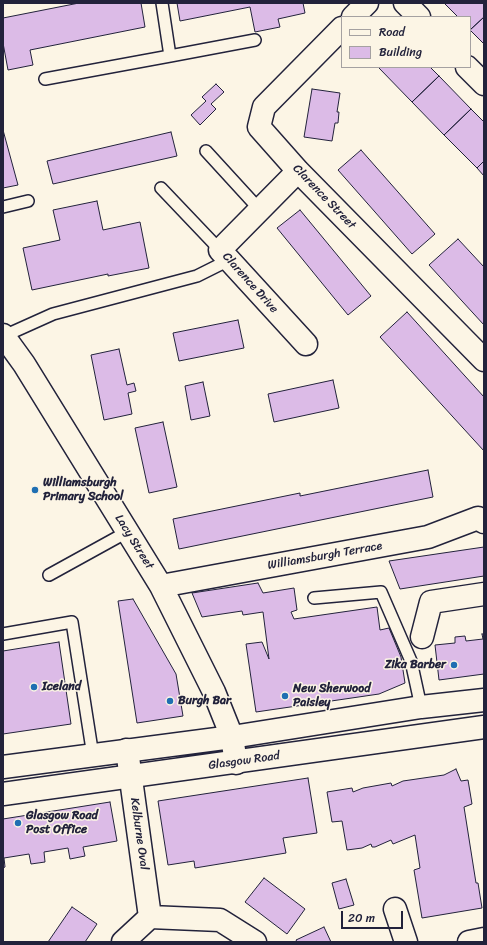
<!DOCTYPE html>
<html>
<head>
<meta charset="utf-8">
<style>
	body { margin:0 }
	#map { position:relative; width:487px; height:945px; overflow:hidden; background:#fcf5e5; font-family:Sriracha,sans-serif }
	canvas { display:block }
	.frame { position:absolute; inset:0; border:4px solid #22223b; pointer-events:none }
	.legend { position:absolute; left:341px; top:16px; width:130px; height:52px; box-sizing:border-box; background:#fcf5e5; border:1px solid #a5a1a1; margin:0; padding:5px 7px; list-style:none; font-size:12px; color:#22223b }
	.legend li { display:flex; align-items:center; gap:8px; height:20px }
	.legend b { width:20px; border:1px solid #a5a1a1 }
	.scale { position:absolute; left:341px; top:911px; width:62px; height:18px; box-sizing:border-box; border:2px solid #22223b; border-top:0; padding-left:5px; font-size:12px; line-height:14px; white-space:nowrap; color:#22223b; -webkit-text-stroke:3px #fcf5e5; paint-order:stroke }
</style>
</head>
<body>
<div id="map">
<canvas width="487" height="945"></canvas>
<div class="frame"></div>
<ul class="legend">
<li><b style="height:5px;background:#fcf5e5"></b>Road</li>
<li><b style="height:11px;background:#dcbbe7"></b>Building</li>
</ul>
<div class="scale">20 m</div>
</div>
<script>
const g = document.querySelector('canvas').getContext('2d');
g.lineJoin = 'round';
function fill(path, color) { g.fillStyle = color; g.fill(path, 'evenodd'); }
const toPath = rows => new Path2D(rows.map(r => 'M' + r).join(''));
function stroke(path, color, width, dash) { g.strokeStyle = color; g.lineWidth = width; g.lineCap = dash ? 'butt' : 'round'; g.setLineDash(dash || []); g.stroke(path); }
function drawText(font, color, halo, rows, align = 'center') {
  g.font = font + ' Sriracha,sans-serif'; g.lineWidth = 3; g.setLineDash([]); g.textBaseline = 'middle'; g.strokeStyle = halo; g.fillStyle = color; for (const [text, x, y, turn = 0] of rows) {
    g.save(); g.translate(x, y); g.rotate((+turn || 0) * Math.PI / 180); g.textAlign = isNaN(turn) ? turn : align; if (halo) g.strokeText(text, 0, 0); g.fillText(text, 0, 0); g.restore();
  }
}
const building = toPath([
	[79,3,141,3,145,27,30,50,33,65,8,70,3,43,3,18,79,3],
	[177,3,303,3,305,13,278,19,280,27,255,32,250,7,180,21,177,3],
	[444,3,484,3,484,17,470,30,470,17,458,17,444,3],
	[484,17,484,44,470,30,484,17],
	[381,67,430,67,439,76,412,102,379,68,381,67],
	[439,76,471,109,444,135,412,102,439,76],
	[216,84,224,92,211,104,216,109,200,125,191,115,206,101,202,97,216,84],
	[312,89,340,93,337,112,339,112,338,123,335,123,332,141,304,137,312,89],
	[471,109,484,122,484,161,477,168,444,135,471,109],
	[3,130,18,185,3,188,3,130],
	[171,132,177,156,53,184,47,161,171,132],
	[361,150,435,234,412,254,338,170,361,150],
	[484,161,484,176,477,168,484,161],
	[97,201,103,230,140,222,149,268,108,276,108,274,32,290,23,248,60,240,53,210,97,201],
	[300,210,371,296,348,315,277,228,300,210],
	[458,239,484,267,484,325,429,265,458,239],
	[407,312,484,397,484,451,380,337,407,312],
	[238,320,244,348,179,361,173,333,238,320],
	[119,349,127,385,134,383,136,391,128,393,132,414,104,420,91,355,119,349],
	[333,380,339,408,274,422,268,394,333,380],
	[203,382,210,416,191,420,185,386,203,382],
	[163,422,177,487,149,493,135,428,163,422],
	[428,470,433,497,179,549,173,519,300,493,300,496,428,470],
	[484,547,484,576,400,589,389,561,484,547],
	[258,583,263,593,294,588,297,610,291,612,294,619,377,607,380,630,389,628,401,657,405,683,379,694,256,712,246,644,262,642,269,659,263,612,243,615,242,611,202,617,192,593,258,583],
	[133,599,176,674,183,716,137,723,118,601,133,599],
	[482,634,484,634,484,674,439,680,435,645,455,643,455,637,465,636,466,641,483,639,482,634],
	[59,642,71,724,3,734,3,651,59,642],
	[456,769,461,781,468,780,472,804,464,807,476,883,478,883,482,908,422,918,414,870,420,868,415,835,393,844,391,840,375,847,372,847,371,844,362,848,347,850,342,821,332,822,327,792,352,788,353,792,363,788,391,783,392,786,403,781,444,775,456,769],
	[308,778,317,833,283,838,286,853,195,868,194,861,168,865,158,801,308,778],
	[110,802,117,841,83,847,85,856,70,859,68,848,44,852,45,862,31,864,29,854,4,858,5,867,3,868,3,819,110,802],
	[264,878,305,909,287,934,245,902,264,878],
	[346,879,354,905,339,909,332,883,346,879],
	[72,907,97,924,85,942,48,942,72,907],
	[324,927,331,942,297,942,296,940,324,927]
]);
fill(building, '#dcbbe7');
stroke(building, '#22223b', 1);
const service = toPath([
	[162,3,170,56,255,40],
	[45,79,170,56],
	[206,151,260,210],
	[161,188,220,250],
	[3,207,28,201],
	[4,336,53,314,197,276,229,260],
	[49,575,127,532],
	[314,598,381,592,411,661,421,707],
	[3,634,72,622,93,756]
]);
const minor = toPath([
	[405,3,419,17],
	[353,17,367,3],
	[342,28,264,107,259,127,298,171,484,360],
	[467,67,484,84],
	[298,171,220,250,306,344],
	[3,335,24,364,161,586,214,692,232,737,236,763],
	[161,586,428,537,478,518,484,522],
	[422,637,431,602,484,594],
	[127,750,150,917],
	[395,909,406,942],
	[123,942,150,917,220,920,255,942],
	[469,942,484,939]
]);
const primary = toPath([
	[3,767,232,737,421,707,484,700],
	[3,794,484,727]
]);
stroke(service, '#22223b', 14);
stroke(minor, '#22223b', 25);
stroke(primary, '#22223b', 25);
stroke(service, '#fcf5e5', 11);
stroke(minor, '#fcf5e5', 22);
stroke(primary, '#fcf5e5', 22);
for (const [x, y, r, color] of [
	[35,490,4,"#1f6fb2"],
	[454,665,4,"#1f6fb2"],
	[34,687,4,"#1f6fb2"],
	[285,696,4,"#1f6fb2"],
	[170,701,4,"#1f6fb2"],
	[18,823,4,"#1f6fb2"]
]) { const dot = new Path2D(); dot.arc(x, y, r, 0, 2 * Math.PI); g.fillStyle = color; g.fill(dot); stroke(dot, '#fcf5e5', 1.5); }
drawText('12px', '#22223b', '#fcf5e5', [
	["Clarence Street",324,197,46],
	["Clarence Drive",250,283,48],
	["Lacy Street",134,542,58],
	["Williamsburgh Terrace",325,556,-10],
	["Glasgow Road",244,761,-8],
	["Kelburne Oval",139,834,82]
]);
drawText('bold 12px', '#22223b', '#fcf5e5', [
	["Williamsburgh",43,483],
	["Primary School",43,497],
	["Zika Barber",446,665,"right"],
	["Iceland",42,687],
	["New Sherwood",293,689],
	["Paisley",293,703],
	["Burgh Bar",178,701],
	["Glasgow Road",26,816],
	["Post Office",26,830]
], 'left');
</script>
</body>
</html>
